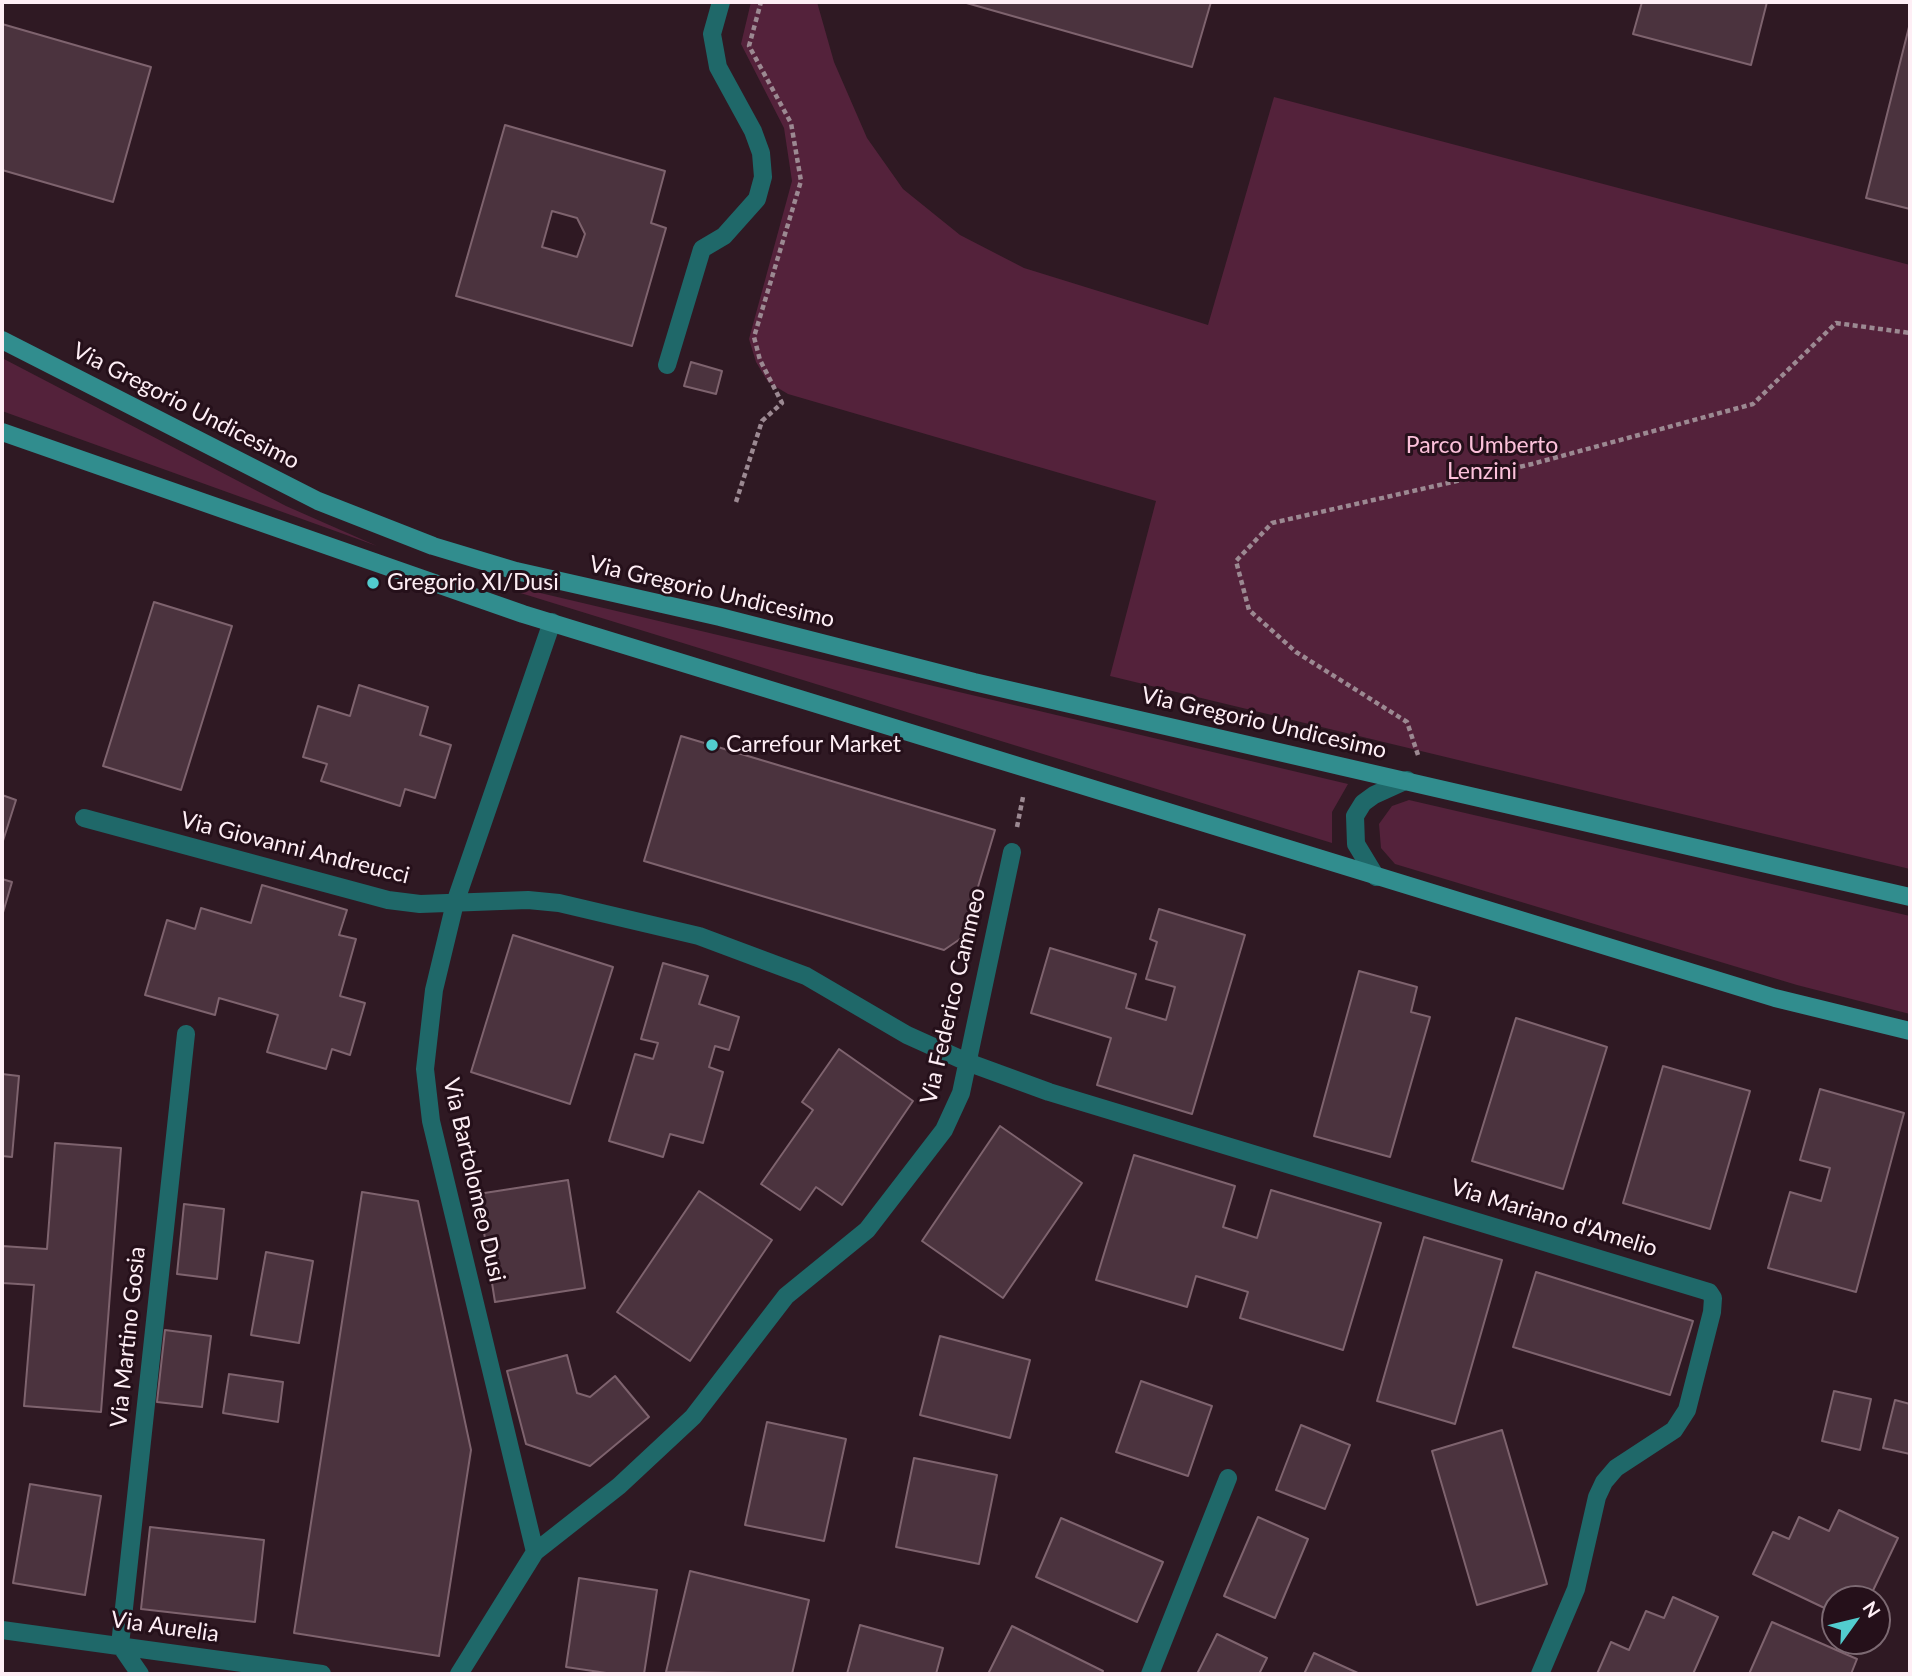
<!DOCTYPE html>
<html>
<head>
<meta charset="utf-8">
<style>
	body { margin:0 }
	#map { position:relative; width:1912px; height:1676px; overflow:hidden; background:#2f1923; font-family:Lato,sans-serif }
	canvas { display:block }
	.frame { position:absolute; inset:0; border:4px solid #feeef5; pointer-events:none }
	.north { position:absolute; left:1821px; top:1585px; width:70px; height:70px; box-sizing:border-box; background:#25101a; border:2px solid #7c6972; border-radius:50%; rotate:56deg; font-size:19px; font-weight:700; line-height:28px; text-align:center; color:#feeef5 }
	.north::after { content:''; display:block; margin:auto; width:24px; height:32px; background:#52cdcf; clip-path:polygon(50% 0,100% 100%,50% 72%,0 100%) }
</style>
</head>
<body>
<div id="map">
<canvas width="1912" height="1676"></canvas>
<div class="frame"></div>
<div class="north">N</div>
</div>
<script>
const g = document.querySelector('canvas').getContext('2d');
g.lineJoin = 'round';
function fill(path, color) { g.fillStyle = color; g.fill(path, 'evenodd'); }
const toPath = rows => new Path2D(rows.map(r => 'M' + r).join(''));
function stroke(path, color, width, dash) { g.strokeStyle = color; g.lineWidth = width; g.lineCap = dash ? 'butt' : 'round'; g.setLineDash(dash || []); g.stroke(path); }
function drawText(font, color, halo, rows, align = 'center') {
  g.font = font + ' Lato,sans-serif'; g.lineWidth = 6; g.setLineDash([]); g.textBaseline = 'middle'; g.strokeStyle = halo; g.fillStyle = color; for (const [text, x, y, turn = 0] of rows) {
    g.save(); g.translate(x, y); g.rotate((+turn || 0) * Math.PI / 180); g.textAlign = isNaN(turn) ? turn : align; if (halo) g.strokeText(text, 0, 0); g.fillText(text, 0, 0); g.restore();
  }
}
fill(toPath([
	[751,2,817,2,834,62,867,138,903,189,960,235,1024,268,1208,325,1274,97,1910,265,1910,869,1110,676,1156,501,788,394,768,382,756,362,749,339,792,181,784,128,741,44],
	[2,358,286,506,377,546,2,411],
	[515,587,1348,784,1332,812,1332,843,514,591],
	[1409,800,1910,916,1910,1014,1797,985,1395,864,1381,848,1379,824,1392,806]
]), '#54223b');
const building = toPath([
	[963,2,1211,2,1192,67,963,2],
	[1642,2,1767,2,1751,65,1633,34,1642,2],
	[1910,23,1910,209,1866,198,1910,23],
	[2,24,151,67,113,202,2,170,2,24],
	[505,125,665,171,651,223,666,228,632,346,456,296,505,125],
	[552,211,577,218,585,234,577,257,542,247,552,211],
	[691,362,722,371,716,394,684,386,691,362],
	[154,602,232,626,181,790,103,766,154,602],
	[359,685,428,707,420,735,451,745,435,798,405,789,400,806,321,781,327,764,303,757,318,706,350,716,359,685],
	[681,736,995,830,963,937,944,950,644,861,681,736],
	[2,795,16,800,2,844,2,795],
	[2,879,12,882,2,916,2,879],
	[262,885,347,910,339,935,356,939,340,996,365,1003,350,1055,332,1049,326,1069,267,1052,278,1015,219,998,215,1015,145,995,167,920,195,929,201,908,251,923,262,885],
	[1159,909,1245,935,1192,1114,1097,1085,1111,1038,1031,1013,1050,948,1136,974,1126,1008,1166,1020,1175,987,1146,979,1157,942,1150,939,1159,909],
	[513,935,613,967,570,1104,471,1072,513,935],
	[663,963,708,976,699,1004,739,1017,729,1050,715,1046,709,1067,723,1072,703,1143,670,1134,663,1157,609,1141,635,1054,653,1059,658,1043,641,1039,663,963],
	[1359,971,1417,987,1411,1012,1430,1017,1390,1157,1314,1136,1359,971],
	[1516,1018,1607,1047,1563,1189,1472,1161,1516,1018],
	[839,1049,913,1101,842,1205,816,1187,800,1210,761,1184,813,1110,802,1102,839,1049],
	[1663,1066,1750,1091,1710,1229,1623,1203,1663,1066],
	[2,1074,19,1076,12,1157,2,1156,2,1074],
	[1820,1089,1904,1113,1856,1292,1768,1268,1790,1192,1821,1201,1830,1168,1800,1160,1820,1089],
	[1000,1126,1082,1183,1003,1298,922,1241,1000,1126],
	[55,1143,121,1148,101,1412,24,1406,34,1285,2,1283,2,1246,47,1249,55,1143],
	[1134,1155,1235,1186,1223,1227,1257,1238,1271,1190,1381,1223,1343,1350,1240,1318,1248,1292,1196,1276,1187,1307,1096,1280,1134,1155],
	[568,1180,585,1288,495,1302,478,1194,568,1180],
	[699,1191,772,1240,690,1361,617,1312,699,1191],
	[362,1192,418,1201,471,1450,439,1656,294,1633,362,1192],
	[184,1204,224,1209,217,1279,177,1274,184,1204],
	[1424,1237,1502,1260,1455,1424,1377,1401,1424,1237],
	[266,1252,313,1261,299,1343,251,1335,266,1252],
	[1536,1272,1693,1321,1670,1395,1513,1347,1536,1272],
	[165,1330,211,1336,202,1407,157,1402,165,1330],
	[940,1336,1030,1360,1010,1438,920,1415,940,1336],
	[567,1355,577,1393,590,1397,615,1376,649,1417,590,1466,526,1444,507,1371,567,1355],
	[229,1374,283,1382,278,1422,223,1413,229,1374],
	[1141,1381,1212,1406,1188,1476,1116,1452,1141,1381],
	[1834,1391,1871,1399,1860,1450,1822,1441,1834,1391],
	[1895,1400,1910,1404,1910,1454,1883,1448,1895,1400],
	[767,1422,846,1439,824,1541,745,1525,767,1422],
	[1301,1425,1350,1445,1325,1509,1276,1490,1301,1425],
	[1502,1430,1547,1584,1477,1605,1432,1451,1502,1430],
	[914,1458,997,1475,979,1564,896,1547,914,1458],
	[30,1484,101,1496,85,1595,13,1583,30,1484],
	[1839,1510,1898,1538,1869,1599,1835,1599,1835,1613,1753,1574,1773,1532,1789,1539,1799,1517,1829,1531,1839,1510],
	[1258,1517,1308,1539,1275,1618,1224,1596,1258,1517],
	[1061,1518,1163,1562,1137,1622,1036,1577,1061,1518],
	[150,1527,264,1540,255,1622,141,1609,150,1527],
	[690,1571,809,1600,792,1674,666,1672,690,1571],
	[579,1578,657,1590,644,1674,613,1674,566,1667,579,1578],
	[1673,1597,1718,1617,1693,1674,1597,1674,1611,1642,1629,1650,1646,1611,1664,1618,1673,1597],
	[1772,1622,1857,1659,1851,1674,1749,1674,1772,1622],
	[860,1625,943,1648,936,1674,847,1674,860,1625],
	[1012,1626,1103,1671,1102,1674,988,1674,1012,1626],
	[1217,1634,1267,1658,1259,1674,1197,1674,1217,1634],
	[1314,1653,1360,1674,1304,1674,1314,1653]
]);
fill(building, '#4b333e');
stroke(building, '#7e636e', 2);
stroke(toPath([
	[736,502,762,421,782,403,760,360,754,337,801,181,791,123,749,46,761,2],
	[1418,755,1407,722,1296,652,1249,610,1236,561,1272,523,1532,464,1753,404,1836,323,1910,333],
	[1017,827,1023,797]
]), '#9c8992', 4.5, [5, 3.5]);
stroke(toPath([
	[667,365,702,249,724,236,757,199,763,177,761,153,753,131,718,67,712,34,721,2]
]), '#1f6869', 18);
stroke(toPath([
	[84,818,388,900,420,904,528,900,559,903,699,936,806,976,907,1035,967,1062,1049,1092,1709,1292,1713,1298,1712,1312,1687,1410,1674,1430,1616,1468,1604,1482,1597,1497,1576,1589,1540,1674],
	[1376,877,1356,844,1355,816,1363,803,1374,795,1407,780],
	[535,1552,431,1121,425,1069,434,990,455,903,552,622],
	[2,1630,322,1674],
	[140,1674,120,1645,186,1034],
	[459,1674,535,1552,619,1486,693,1417,786,1296,867,1230,944,1130,961,1093,1012,852],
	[1150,1674,1228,1478]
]), '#1f6869', 18);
stroke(toPath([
	[2,340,318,501,433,546,516,571,720,617,974,682,1910,897],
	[2,432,523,614,1775,998,1910,1031]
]), '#318d8e', 18);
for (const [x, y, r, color] of [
	[373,583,7,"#52cdcf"],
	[712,745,7,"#52cdcf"]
]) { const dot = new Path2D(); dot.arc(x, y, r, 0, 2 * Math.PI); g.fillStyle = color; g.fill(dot); stroke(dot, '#25101a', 2.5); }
drawText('23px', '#feeef5', '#25101a', [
	["Via Gregorio Undicesimo",186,406,27],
	["Via Gregorio Undicesimo",712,592,13],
	["Via Gregorio Undicesimo",1264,723,13],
	["Via Giovanni Andreucci",295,848,14],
	["Via Federico Cammeo",953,996,-77],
	["Via Bartolomeo Dusi",474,1180,77],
	["Via Mariano d'Amelio",1554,1218,17],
	["Via Martino Gosia",128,1337,-84],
	["Via Aurelia",165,1627,8]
]);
drawText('23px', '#fcc1da', '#25101a', [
	["Parco Umberto",1482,446],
	["Lenzini",1482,472]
]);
drawText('23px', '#feeef5', '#25101a', [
	["Gregorio XI/Dusi",387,583],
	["Carrefour Market",726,745]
], 'left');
</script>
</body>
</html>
